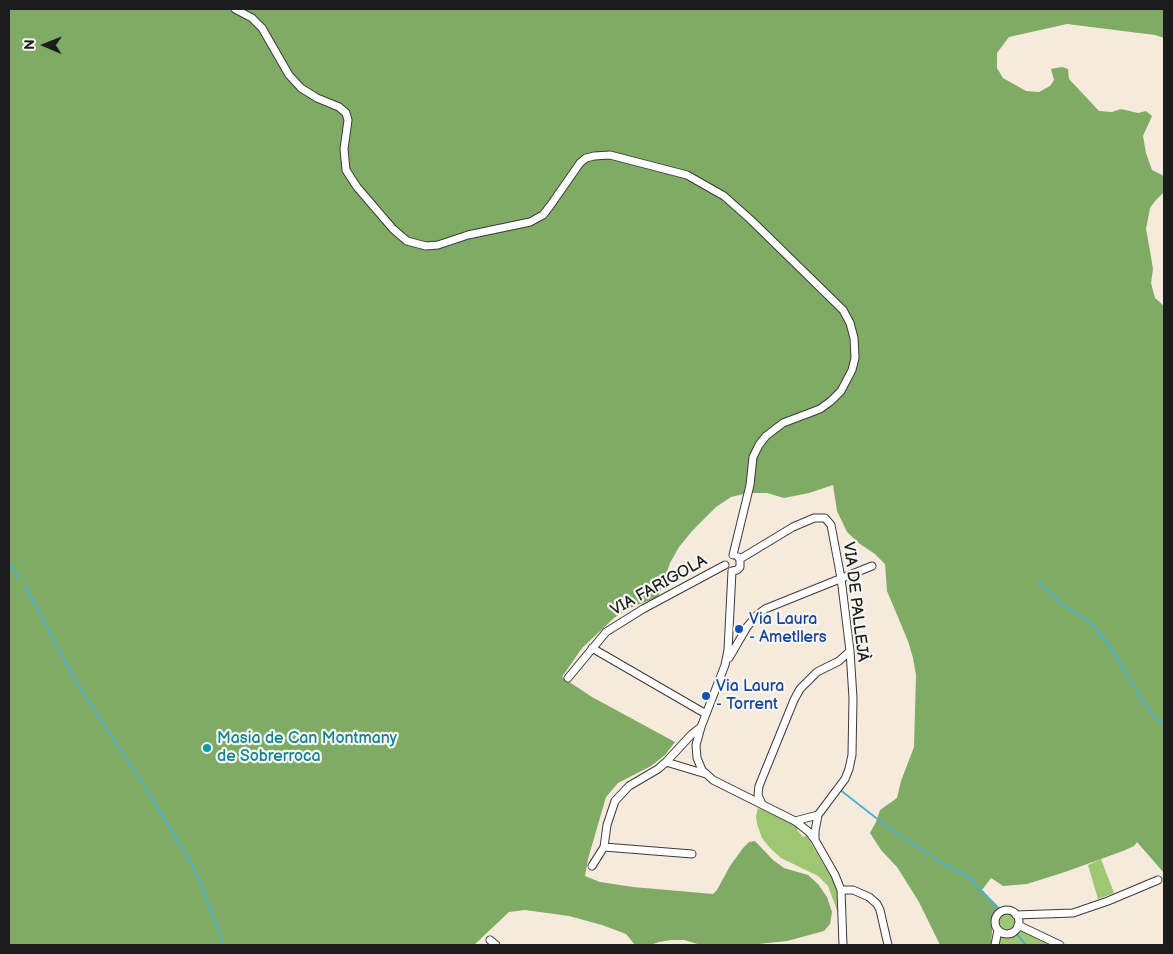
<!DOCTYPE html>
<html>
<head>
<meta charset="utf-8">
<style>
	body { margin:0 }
	#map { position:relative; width:1173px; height:954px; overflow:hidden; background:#f5eadb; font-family:"Balsamiq Sans",sans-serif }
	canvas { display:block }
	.frame { position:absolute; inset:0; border:10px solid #1c1c1c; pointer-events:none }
	.north { position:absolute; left:20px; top:20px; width:50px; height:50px; -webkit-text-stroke:4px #f6f6f2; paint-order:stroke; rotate:271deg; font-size:14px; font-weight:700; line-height:20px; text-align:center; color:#1c1c1c }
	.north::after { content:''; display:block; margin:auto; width:18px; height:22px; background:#1c1c1c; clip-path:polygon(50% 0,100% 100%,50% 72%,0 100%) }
</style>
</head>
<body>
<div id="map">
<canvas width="1173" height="954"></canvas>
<div class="frame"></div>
<div class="north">N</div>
</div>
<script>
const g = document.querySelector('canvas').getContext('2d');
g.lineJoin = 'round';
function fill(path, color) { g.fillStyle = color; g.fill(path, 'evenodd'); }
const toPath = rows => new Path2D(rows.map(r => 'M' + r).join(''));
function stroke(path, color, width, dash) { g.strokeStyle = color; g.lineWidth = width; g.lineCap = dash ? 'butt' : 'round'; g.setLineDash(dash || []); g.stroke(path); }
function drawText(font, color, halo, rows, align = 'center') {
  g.font = font + ' "Balsamiq Sans",sans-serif'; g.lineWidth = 4.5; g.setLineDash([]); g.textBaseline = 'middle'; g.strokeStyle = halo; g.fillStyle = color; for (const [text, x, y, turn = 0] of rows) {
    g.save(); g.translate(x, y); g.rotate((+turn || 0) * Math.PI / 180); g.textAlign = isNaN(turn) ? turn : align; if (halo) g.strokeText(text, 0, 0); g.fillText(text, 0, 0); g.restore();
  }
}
fill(toPath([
	[758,808,792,823,799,828,797,830,803,837,806,836,809,840,835,883,838,893,839,916,828,886,818,876,781,858,770,848,762,838,757,824,756,816],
	[1101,859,1114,893,1098,899,1088,865],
	'997 922a10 10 0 1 1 20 0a10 10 0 1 1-20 0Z',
	[1020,931,1024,932,1049,945,998,945,1000,939,1003,936,1011,935]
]), '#9fc672');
fill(toPath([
	[9,9,1164,9,1164,38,1155,35,1067,24,1009,37,997,53,997,68,1003,78,1026,91,1039,92,1050,86,1054,80,1051,69,1062,67,1068,69,1069,79,1099,111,1112,112,1121,109,1138,113,1146,111,1152,116,1143,136,1146,153,1152,170,1164,176,1164,192,1155,201,1150,208,1146,229,1150,251,1153,269,1151,283,1155,298,1164,306,1164,878,1164,873,1137,842,1134,846,1123,851,1065,872,1027,884,1003,886,991,878,982,890,1001,909,996,912,993,919,991,945,940,945,919,902,897,867,881,850,870,833,876,822,880,810,897,798,901,781,914,747,916,675,913,658,908,641,887,591,885,564,875,554,860,544,847,532,837,511,833,485,809,493,784,498,767,493,748,493,731,497,716,507,692,531,679,547,670,563,658,597,627,609,614,618,582,648,562,677,592,697,675,742,665,755,651,766,618,783,606,797,588,859,585,876,600,882,633,887,713,894,717,890,730,866,743,848,749,842,755,841,773,860,784,868,808,875,818,884,827,897,832,912,830,924,824,931,787,941,749,945,701,945,684,940,671,940,659,942,650,945,635,945,626,934,602,925,569,916,525,910,509,912,474,945,9,945]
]), '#7fab64');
stroke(toPath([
	[9,563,19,578],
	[1038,581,1062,604,1091,623,1112,649,1132,684,1154,717,1164,724],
	[25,585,75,680,155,803,196,871,224,945],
	[839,789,889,828,942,863,969,877,998,909],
	[1015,932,1026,945]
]), '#4db1cc', 2);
const minor = toPath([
	[235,9,252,18,262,28,289,75,301,88,317,98,339,107,346,113,348,120,344,149,346,170,357,187,393,229,407,241,426,246,438,245,468,235,530,222,543,215,550,206,580,163,586,158,594,156,610,155,687,175,724,196,751,220,843,310,850,323,854,338,855,358,852,370,841,391,831,401,820,409,783,423,766,436,759,445,753,457,750,485,733,555],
	[740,559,793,527,814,518,825,518,831,525,841,578,850,651,853,698,852,755,849,769,845,779,818,815,815,831,815,840,835,875,841,890,843,945],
	[732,571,728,650,725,665,701,727,696,745,697,758,702,770,713,780,795,821,809,832,815,840],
	[732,571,737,570,740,567,740,559,738,557],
	[592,648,706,714],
	[729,658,747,627,757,615,765,609,872,566],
	[568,678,606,632,643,609,725,565],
	[666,762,706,774],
	[762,804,758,795,759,786,794,700,800,689,817,672,839,661,850,651],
	[795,821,818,815],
	[604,847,692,854],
	[592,866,604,847,607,825,615,801,629,786,658,769,666,762,691,735,701,727],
	[841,890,853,890,869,897,877,904,880,910,888,945],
	'995 922a12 12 0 1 1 24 0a12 12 0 1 1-24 0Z',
	[1016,915,1073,913,1108,901,1158,880],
	[1018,925,1060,945],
	[490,940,496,945],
	[995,945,998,930]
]);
stroke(minor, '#3d3b39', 9);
stroke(minor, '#fff', 7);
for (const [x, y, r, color] of [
	[739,629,5,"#1a4fb4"],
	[706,696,5,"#1a4fb4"],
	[207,748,5,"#0f9aa8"]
]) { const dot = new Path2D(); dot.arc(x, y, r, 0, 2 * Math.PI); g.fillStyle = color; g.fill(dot); stroke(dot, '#f6f6f2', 2); }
drawText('16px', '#1c1c1c', '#f6f6f2', [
	["VIA FARIGOLA",659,586,-29],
	["VIA DE PALLEJÀ",855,602,83]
]);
drawText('16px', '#164399', '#f6f6f2', [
	["Via Laura",749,620],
	["- Ametllers",749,638],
	["Via Laura",716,687],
	["- Torrent",716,705]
], 'left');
drawText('16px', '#0d838f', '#f6f6f2', [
	["Masia de Can Montmany",217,739],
	["de Sobrerroca",217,757]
], 'left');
</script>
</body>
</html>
